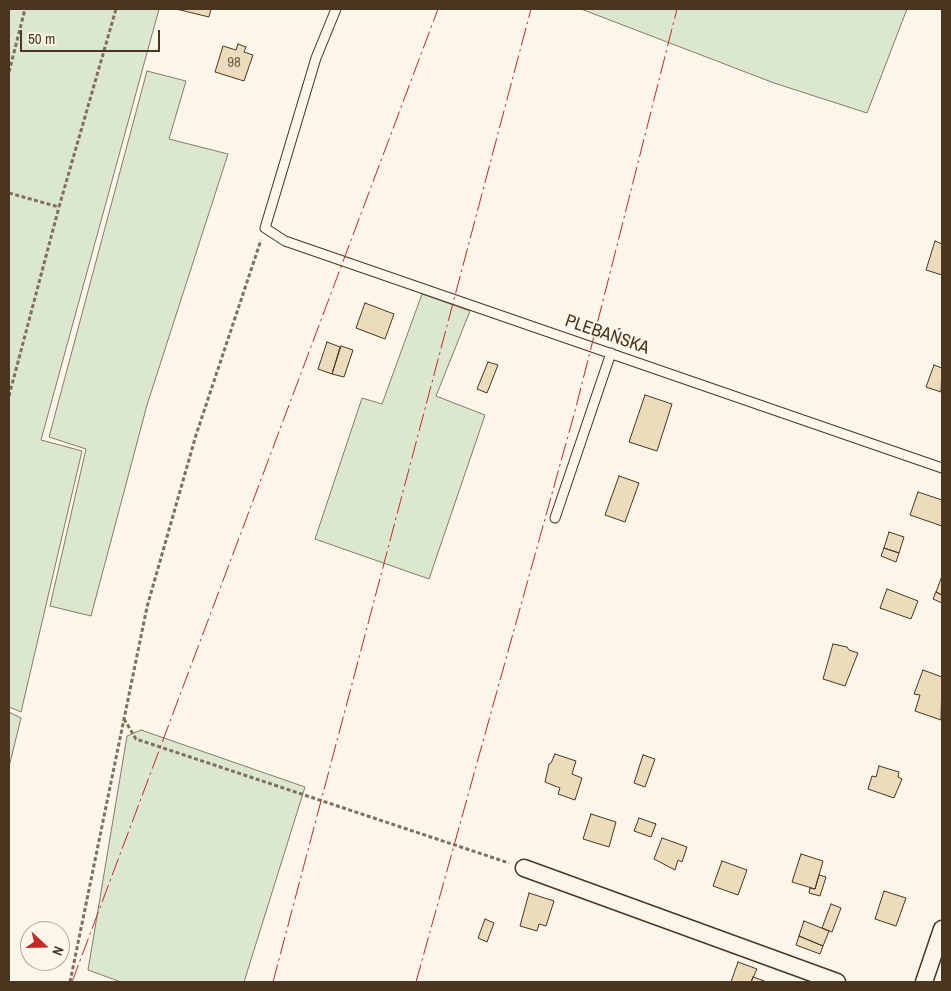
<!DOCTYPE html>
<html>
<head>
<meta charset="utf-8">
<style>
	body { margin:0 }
	#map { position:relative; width:951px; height:991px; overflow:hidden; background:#fbf6e9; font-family:"Archivo Narrow",sans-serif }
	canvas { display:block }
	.frame { position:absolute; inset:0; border:10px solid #4a3520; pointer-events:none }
	.north { position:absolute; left:20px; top:921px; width:50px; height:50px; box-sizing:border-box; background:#fbf6e9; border:1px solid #b4a999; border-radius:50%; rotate:111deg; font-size:14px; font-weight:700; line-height:20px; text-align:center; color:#4a3520 }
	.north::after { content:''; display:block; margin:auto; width:18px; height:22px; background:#c62828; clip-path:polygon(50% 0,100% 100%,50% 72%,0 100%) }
	.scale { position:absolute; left:20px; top:30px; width:140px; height:22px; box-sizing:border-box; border:2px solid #4a3520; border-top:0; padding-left:6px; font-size:15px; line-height:18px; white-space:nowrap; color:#4a3520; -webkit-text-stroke:4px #fbf6e9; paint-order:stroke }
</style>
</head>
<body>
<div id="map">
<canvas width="951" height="991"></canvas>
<div class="frame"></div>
<div class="north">N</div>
<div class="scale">50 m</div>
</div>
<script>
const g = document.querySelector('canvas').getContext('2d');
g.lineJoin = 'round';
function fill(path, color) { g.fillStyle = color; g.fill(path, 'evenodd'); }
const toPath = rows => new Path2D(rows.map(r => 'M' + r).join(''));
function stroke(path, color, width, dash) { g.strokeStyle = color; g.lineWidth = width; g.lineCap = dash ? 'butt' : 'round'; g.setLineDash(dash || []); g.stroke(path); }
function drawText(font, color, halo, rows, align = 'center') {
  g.font = font + ' "Archivo Narrow",sans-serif'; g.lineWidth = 4; g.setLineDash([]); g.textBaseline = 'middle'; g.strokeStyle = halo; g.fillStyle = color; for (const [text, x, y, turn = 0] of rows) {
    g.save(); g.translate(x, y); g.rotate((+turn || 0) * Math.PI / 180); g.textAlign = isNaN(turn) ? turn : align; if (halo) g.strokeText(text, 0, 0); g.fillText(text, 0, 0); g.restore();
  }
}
const green = toPath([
	[9,9,159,9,41,440,82,451,21,712,9,707,9,9],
	[581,9,907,9,867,113,774,83,581,9],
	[147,71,186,81,169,139,228,154,147,405,91,616,50,606,86,449,49,437,147,71],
	[422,294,470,311,436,396,485,415,429,579,315,539,362,398,382,404,422,294],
	[9,712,21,718,9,767,9,712],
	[141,730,305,787,244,982,121,982,88,970,127,736,141,730]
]);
fill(green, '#dce7d0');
stroke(green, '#887966', 1);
const building = toPath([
	[176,9,211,9,209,17,176,9],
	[238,44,246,47,244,52,253,55,244,81,215,72,223,46,236,50,238,44],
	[935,241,942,244,942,275,926,270,935,241],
	[365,303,394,314,385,339,356,328,365,303],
	[327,342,340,347,332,374,318,369,327,342],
	[341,346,353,350,344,377,332,374,341,346],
	[488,362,498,365,487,393,477,389,488,362],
	[934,365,942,368,941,392,926,387,934,365],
	[645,395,672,404,657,451,629,442,645,395],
	[619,476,639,483,625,522,605,515,619,476],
	[918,492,942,500,942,526,910,515,918,492],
	[889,532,904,537,899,553,884,548,889,532],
	[884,548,899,553,896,562,881,556,884,548],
	[942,576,942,595,936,592,942,576],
	[887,589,918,601,911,619,880,608,887,589],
	[936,592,942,595,942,603,933,599,936,592],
	[833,644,847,647,849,650,858,653,845,686,823,679,833,644],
	[923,670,942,677,941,720,915,711,920,695,914,694,923,670],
	[555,754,576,761,572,774,582,778,575,800,558,794,560,788,545,782,549,764,551,763,555,754],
	[643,755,655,759,645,787,634,783,643,755],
	[879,766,899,772,898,777,902,779,894,798,868,789,872,776,876,777,879,766],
	[591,814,616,822,609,847,583,839,591,814],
	[639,818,656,824,651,837,634,831,639,818],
	[662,838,687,847,682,862,678,860,675,870,654,859,662,838],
	[801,854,823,861,815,889,792,882,801,854],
	[722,861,747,870,738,895,713,886,722,861],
	[819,875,826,877,820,896,809,893,810,888,815,889,819,875],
	[884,891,906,898,896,926,875,919,884,891],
	[529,893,554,901,546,926,539,924,537,931,520,926,529,893],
	[831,904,841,908,832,932,822,928,831,904],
	[485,919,494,923,487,942,478,938,485,919],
	[804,921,829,931,823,946,799,936,804,921],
	[799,936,823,946,820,954,796,945,799,936],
	[738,962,757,969,751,982,731,982,738,962],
	[753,977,767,982,751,982,753,977]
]);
fill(building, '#ecdcbc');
stroke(building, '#4a3520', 1);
const lane = toPath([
	[336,9,316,58,265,228,285,241,942,468],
	[555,518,611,353]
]);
const street = toPath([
	[524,868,837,982],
	[924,982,942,929]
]);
stroke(lane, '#4a3520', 11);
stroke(street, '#4a3520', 19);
stroke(toPath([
	[9,72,25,9],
	[9,193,59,207,116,9],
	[9,396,59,207],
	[124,719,136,739,509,863],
	[70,982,147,607,196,435,261,240]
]), '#7f6f5c', 3, [4, 2.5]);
stroke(lane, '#fbf6e9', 9);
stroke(street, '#fbf6e9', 16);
stroke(toPath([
	[72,982,438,9],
	[273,982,531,9],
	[416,982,575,411,677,9]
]), '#c62828', 1, [18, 4, 2.5, 4]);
drawText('15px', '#725f47', null, [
	["98",234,63]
]);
drawText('18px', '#4a3520', '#fbf6e9', [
	["PLEBAŃSKA",607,335,19]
]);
</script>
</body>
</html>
